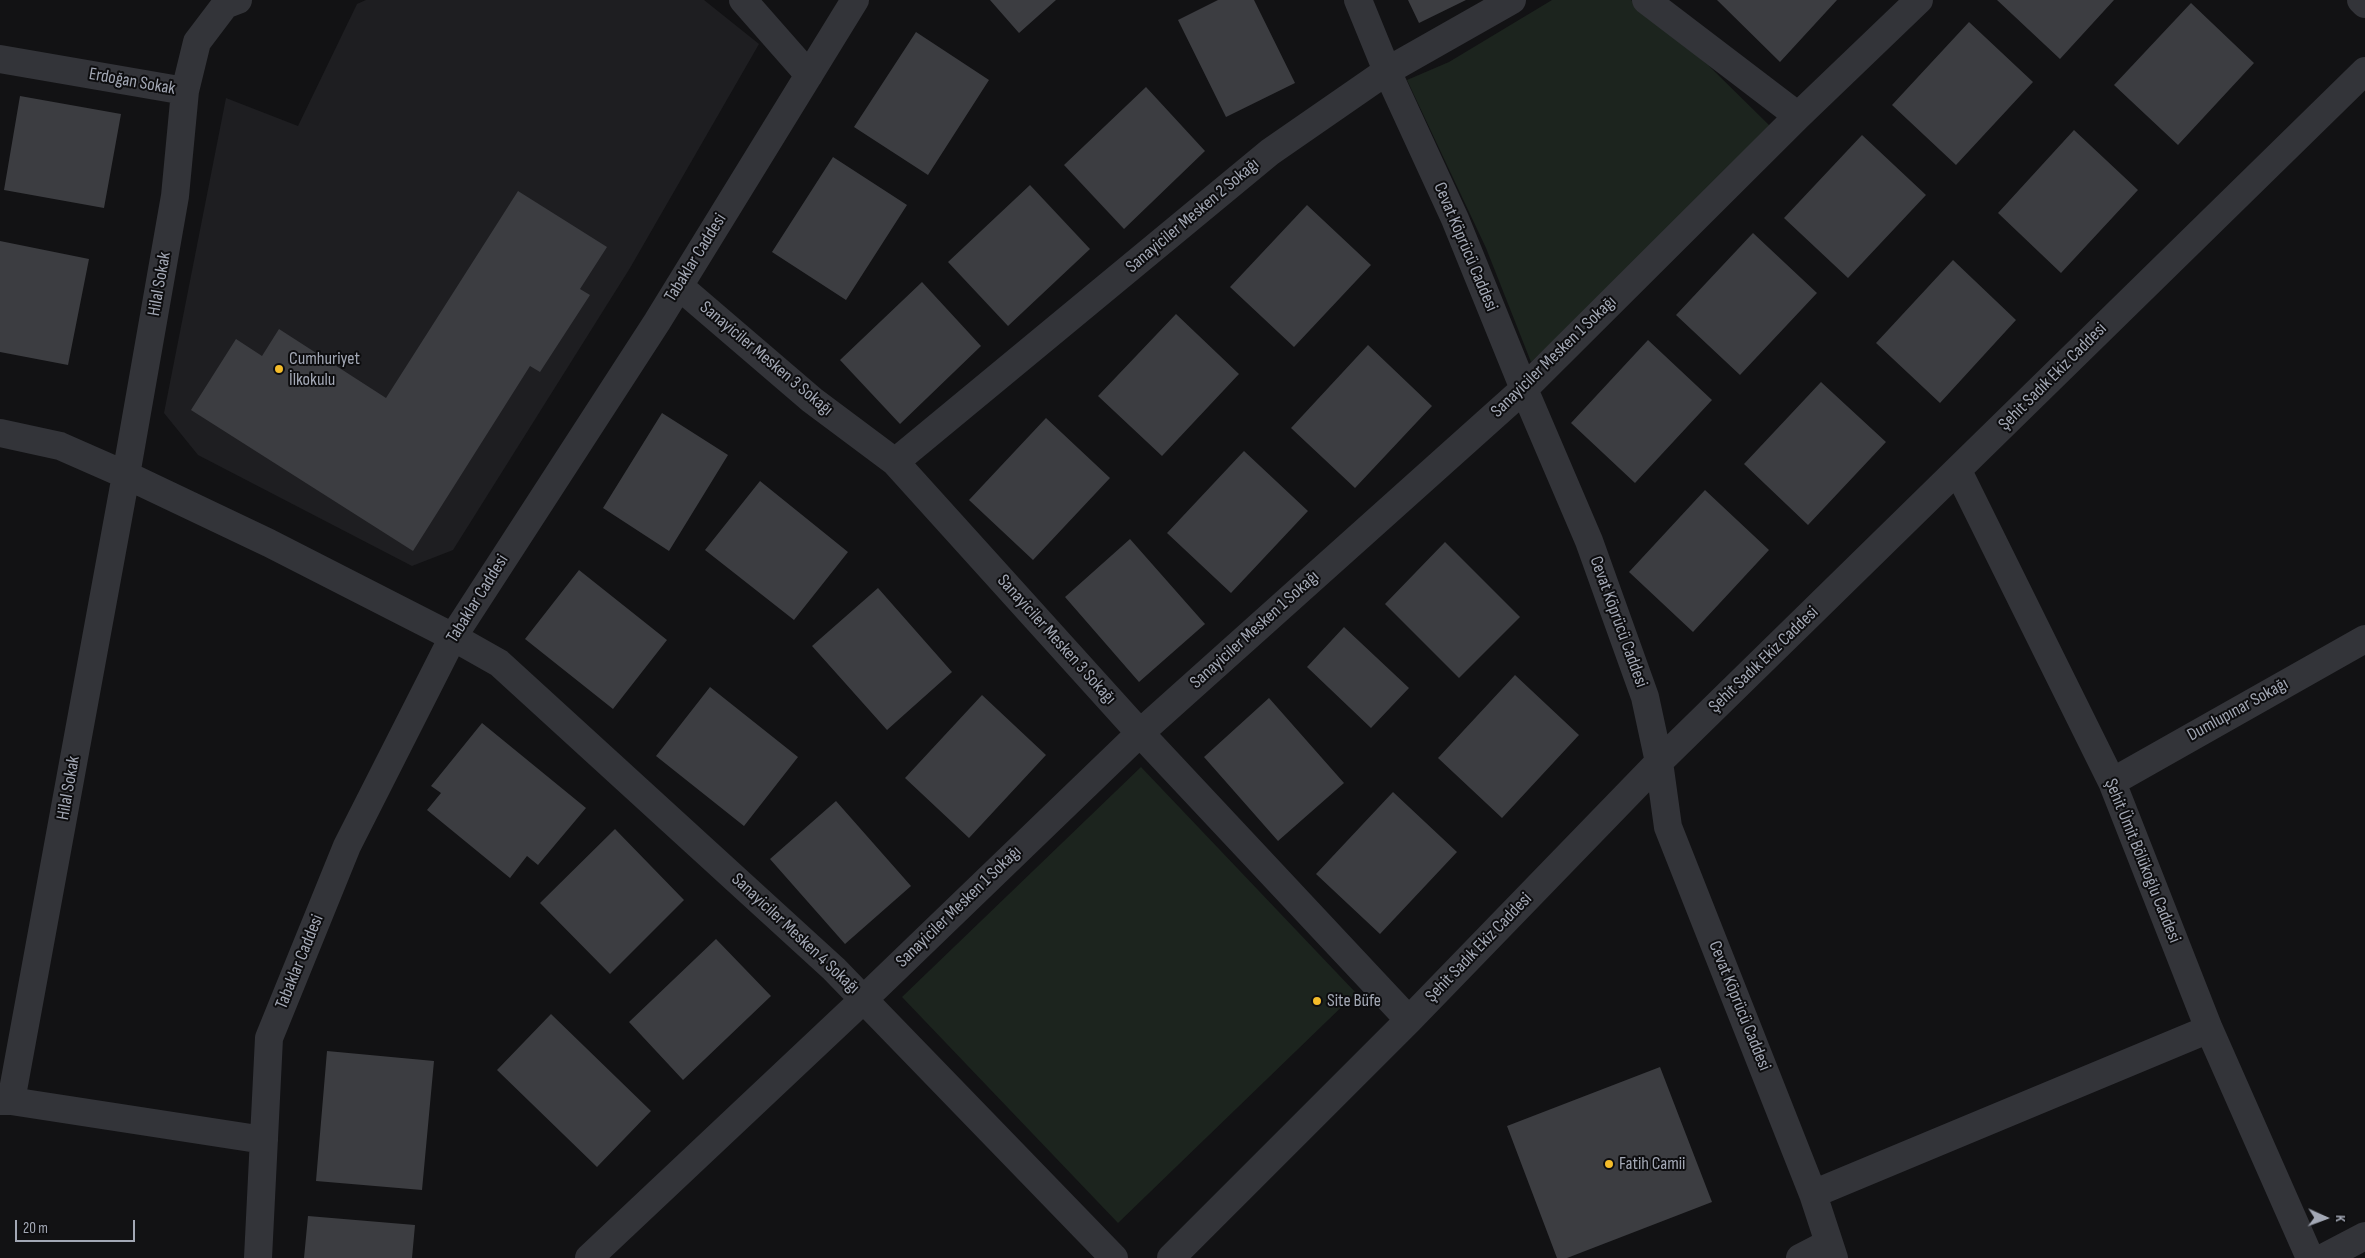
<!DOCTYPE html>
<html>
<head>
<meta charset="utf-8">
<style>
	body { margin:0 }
	#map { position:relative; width:2365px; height:1258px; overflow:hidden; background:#121214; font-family:"Sofia Sans Condensed",sans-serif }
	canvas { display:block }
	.north { position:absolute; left:2300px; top:1193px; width:50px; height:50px; -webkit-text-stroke:4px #0d0d0f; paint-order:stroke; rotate:92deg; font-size:14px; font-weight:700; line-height:20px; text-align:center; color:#a3a8b5 }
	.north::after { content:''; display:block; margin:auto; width:18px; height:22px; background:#a3a8b5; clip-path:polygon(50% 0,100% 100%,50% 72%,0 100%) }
	.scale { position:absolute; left:15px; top:1220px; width:120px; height:22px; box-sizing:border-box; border:2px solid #a3a8b5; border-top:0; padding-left:6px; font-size:15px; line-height:18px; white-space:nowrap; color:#a3a8b5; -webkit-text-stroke:4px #0d0d0f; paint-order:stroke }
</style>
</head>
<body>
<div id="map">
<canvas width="2365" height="1258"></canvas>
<div class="north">K</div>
<div class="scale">20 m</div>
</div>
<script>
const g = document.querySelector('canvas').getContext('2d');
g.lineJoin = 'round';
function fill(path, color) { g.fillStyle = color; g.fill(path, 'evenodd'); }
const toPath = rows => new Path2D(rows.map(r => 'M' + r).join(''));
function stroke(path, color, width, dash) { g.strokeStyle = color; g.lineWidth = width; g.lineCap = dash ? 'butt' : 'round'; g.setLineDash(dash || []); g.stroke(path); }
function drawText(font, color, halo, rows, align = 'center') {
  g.font = font + ' "Sofia Sans Condensed",sans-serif'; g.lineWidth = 4; g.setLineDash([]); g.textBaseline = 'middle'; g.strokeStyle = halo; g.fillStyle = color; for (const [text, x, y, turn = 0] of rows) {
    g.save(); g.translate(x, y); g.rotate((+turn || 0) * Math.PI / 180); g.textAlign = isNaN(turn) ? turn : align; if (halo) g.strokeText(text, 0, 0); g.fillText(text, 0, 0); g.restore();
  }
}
fill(toPath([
	[366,0,704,0,759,44,630,268,453,550,412,566,198,455,164,413,226,98,298,126,357,4]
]), '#1e1e21');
fill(toPath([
	[1552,0,1631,0,1708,65,1770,126,1606,292,1531,362,1486,248,1407,80,1449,62],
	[1141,767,1356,993,1118,1223,902,997]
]), '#1c241e');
fill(toPath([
	[990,0,1056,0,1019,33],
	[1218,0,1254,0,1295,83,1226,117,1178,20],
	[1408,0,1466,0,1419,23],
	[1717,0,1837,0,1780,62],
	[1997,0,2114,0,2060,59],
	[2191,3,2254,63,2178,145,2114,85],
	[1969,22,2033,82,1956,165,1892,105],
	[916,32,989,80,928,175,854,127],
	[1146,87,1205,151,1124,229,1064,165],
	[20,96,121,114,104,208,4,190],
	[2074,130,2138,190,2061,273,1998,213],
	[1862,135,1926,195,1848,278,1784,218],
	[833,157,907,205,846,300,772,252],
	[1030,185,1090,249,1008,326,948,262],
	[518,191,607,247,580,289,590,295,540,372,530,366,413,551,191,410,236,339,262,356,279,329,386,398],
	[1307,205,1371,265,1294,347,1230,287],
	[1753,233,1817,293,1740,375,1676,315],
	[0,241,89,259,68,365,0,352],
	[1953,260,2016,320,1940,403,1876,343],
	[922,282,981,346,900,424,840,360],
	[1176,314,1239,374,1162,456,1098,396],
	[1648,340,1712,400,1635,483,1571,423],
	[1368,345,1432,406,1355,488,1291,428],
	[1821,382,1886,442,1808,525,1744,464],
	[662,413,728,455,669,551,603,508],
	[1046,418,1110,478,1033,560,969,500],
	[1244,451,1308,511,1231,593,1167,533],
	[760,481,848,552,794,620,705,550],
	[1705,490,1769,550,1693,632,1629,572],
	[1130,539,1205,624,1139,682,1065,597],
	[1445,542,1520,617,1459,678,1385,604],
	[579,570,667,640,613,709,525,639],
	[878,588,952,672,887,730,812,646],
	[1344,627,1409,688,1371,728,1307,667],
	[1515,675,1579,735,1502,818,1438,758],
	[710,687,798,757,744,826,656,756],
	[982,695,1046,755,969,838,905,778],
	[1269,698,1344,783,1278,841,1204,757],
	[482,723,586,808,538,865,527,856,510,878,427,810,441,793,431,786],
	[1393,792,1457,852,1380,934,1316,874],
	[836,801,911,886,845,944,770,859],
	[615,829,684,900,610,974,540,903],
	[716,939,771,996,683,1080,629,1022],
	[551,1014,651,1111,597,1167,497,1070],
	[327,1051,434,1061,422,1190,316,1181],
	[1660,1067,1712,1202,1567,1258,1557,1258,1507,1126],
	[308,1216,415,1225,412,1258,304,1258]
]), '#3c3d41');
stroke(toPath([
	[743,0,809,75],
	[1358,0,1387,71,1455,219,1524,389,1589,541,1645,697,1659,762,1668,827,1813,1194,1834,1258],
	[1646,0,1798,116],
	[2361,0,2365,4],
	[0,59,185,91],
	[679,286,812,400,895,462,1140,733,1409,1020],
	[0,433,60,446,126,475,269,543,453,637,499,663,834,969,1114,1258],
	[895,462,1270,152,1387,71,1512,0],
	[1958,471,2112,782,2209,1029,2310,1258],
	[2112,782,2365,639],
	[0,1101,11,1101,264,1140],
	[11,1101,126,475,175,196,185,91,197,42,225,5,238,0],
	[1813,1194,2209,1029],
	[258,1258,269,1038,347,846,453,637,657,322,855,0],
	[589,1258,864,999,1140,733,1524,389,1798,116,1919,0],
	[1171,1258,1409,1020,1659,762,2365,71],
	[1800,1258,1829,1243],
	[2323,1258,2365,1236]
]), '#333439', 28);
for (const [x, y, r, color] of [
	[279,369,5,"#f4bc2a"],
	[1317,1001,5,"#f4bc2a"],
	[1609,1164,5,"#f4bc2a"]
]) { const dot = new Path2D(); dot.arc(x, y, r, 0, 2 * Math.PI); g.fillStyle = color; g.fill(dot); stroke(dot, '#0d0d0f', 2); }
drawText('18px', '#a3a8b5', '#0d0d0f', [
	["Erdoğan Sokak",132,82,10],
	["Sanayiciler Mesken 2 Sokağı",1193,216,-40],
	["Cevat Köprücü Caddesi",1465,247,67],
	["Tabaklar Caddesi",696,258,-58],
	["Hilal Sokak",160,284,-80],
	["Sanayiciler Mesken 1 Sokağı",1554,357,-44],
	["Sanayiciler Mesken 3 Sokağı",766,359,40],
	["Şehit Sadık Ekiz Caddesi",2053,377,-45],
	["Tabaklar Caddesi",478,599,-58],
	["Cevat Köprücü Caddesi",1618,622,70],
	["Sanayiciler Mesken 1 Sokağı",1255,630,-42],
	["Sanayiciler Mesken 3 Sokağı",1056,640,48],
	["Şehit Sadık Ekiz Caddesi",1764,660,-44],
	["Dumlupınar Sokağı",2238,710,-29],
	["Hilal Sokak",69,788,-80],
	["Şehit Ümit Bölükoğlu Caddesi",2142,861,68],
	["Sanayiciler Mesken 1 Sokağı",959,907,-44],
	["Sanayiciler Mesken 4 Sokağı",795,934,43],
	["Şehit Sadık Ekiz Caddesi",1479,948,-46],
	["Tabaklar Caddesi",300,962,-68],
	["Cevat Köprücü Caddesi",1739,1006,68]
]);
drawText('18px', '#a3a8b5', '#0d0d0f', [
	["Cumhuriyet",289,359],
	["İlkokulu",289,380],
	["Site Büfe",1327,1001],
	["Fatih Camii",1619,1164]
], 'left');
</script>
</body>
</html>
